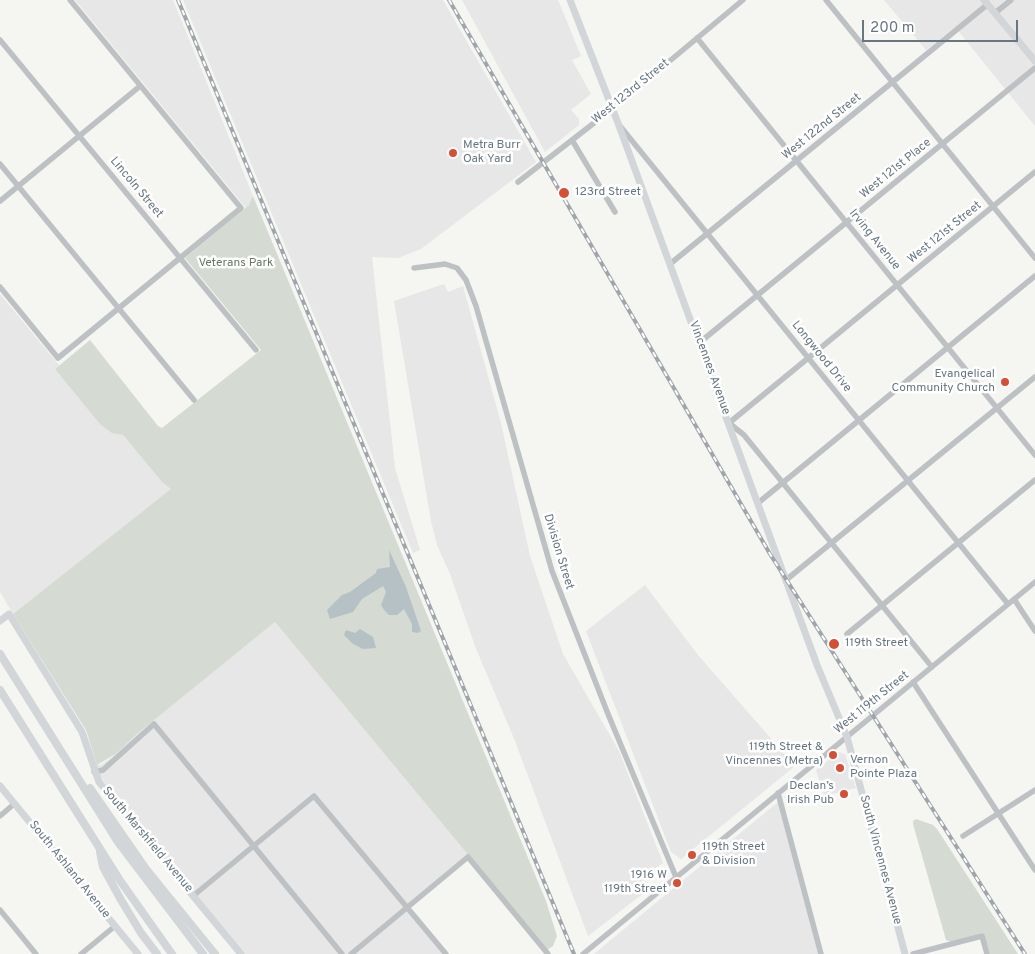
<!DOCTYPE html>
<html>
<head>
<meta charset="utf-8">
<style>
	body { margin:0 }
	#map { position:relative; width:1035px; height:954px; overflow:hidden; background:#f5f5f2; font-family:Overpass,sans-serif }
	canvas { display:block }
	.scale { position:absolute; left:862px; top:20px; width:156px; height:22px; box-sizing:border-box; border:2px solid #677781; border-top:0; padding-left:6px; font-size:15px; line-height:18px; white-space:nowrap; color:#677781; -webkit-text-stroke:4px #fff; paint-order:stroke }
</style>
</head>
<body>
<div id="map">
<canvas width="1035" height="954"></canvas>
<div class="scale">200 m</div>
</div>
<script>
const g = document.querySelector('canvas').getContext('2d');
g.lineJoin = 'round';
function fill(path, color) { g.fillStyle = color; g.fill(path, 'evenodd'); }
const toPath = rows => new Path2D(rows.map(r => 'M' + r).join(''));
function stroke(path, color, width, dash) { g.strokeStyle = color; g.lineWidth = width; g.lineCap = dash ? 'butt' : 'round'; g.setLineDash(dash || []); g.stroke(path); }
function drawText(font, color, halo, rows, align = 'center') {
  g.font = font + ' Overpass,sans-serif'; g.lineWidth = 5; g.setLineDash([]); g.textBaseline = 'middle'; g.strokeStyle = halo; g.fillStyle = color; for (const [text, x, y, turn = 0] of rows) {
    g.save(); g.translate(x, y); g.rotate((+turn || 0) * Math.PI / 180); g.textAlign = isNaN(turn) ? turn : align; if (halo) g.strokeText(text, 0, 0); g.fillText(text, 0, 0); g.restore();
  }
}
fill(toPath([
	[75,0,173,0,253,196,252,201,246,208],
	[183,0,443,0,536,162,421,249,398,258,372,257,395,468,420,550,413,553],
	[462,0,558,0,581,56,572,60,591,94,571,110,579,119,579,125,545,152],
	[884,0,1035,0,1035,126,955,27,926,50],
	[444,284,448,292,463,286,501,423,530,556,563,654,619,751,663,863,644,876,649,889,588,936,515,741,475,646,450,574,437,545,431,521,394,301],
	[0,294,59,365,55,369,118,433,123,435,162,482,172,489,13,614,0,592],
	[645,585,698,655,795,766,681,859,671,852,586,631],
	[275,622,469,856,405,908,444,954,245,954,108,788,99,774,95,764,101,765,117,753,137,734],
	[839,752,845,754,856,788,824,796,816,770],
	[778,802,819,954,594,954]
]), '#e6e7e6');
fill(toPath([
	[253,196,546,901,557,936,553,946,547,950,275,622,137,734,117,753,97,765,86,730,13,614,171,489,162,482,123,435,112,433,100,424,55,369,90,340,158,426,162,428,261,350,185,258,249,205],
	[916,819,933,825,937,829,1018,954,990,954,982,933,951,942,946,940,913,824,913,821]
]), '#d5dad2');
fill(toPath([
	[389,550,406,587,421,631,418,633,412,632,412,624,404,609,397,615,389,615,385,611,381,605,386,592,383,586,362,599,353,612,330,619,327,610,342,595,350,592,376,573,377,569,390,567],
	[360,629,373,637,376,648,363,649,353,644,344,635,346,630,355,633]
]), '#b5c1c4');
stroke(toPath([
	[826,0,1035,258],
	[995,13,1011,0],
	[697,38,1035,455],
	[0,40,256,350],
	[620,126,1008,604],
	[572,140,615,212],
	[0,164,194,400],
	[518,182,612,109,743,0],
	[0,201,140,86],
	[670,264,988,4],
	[414,268,445,264,457,268,466,280,476,306,552,571,608,714,676,877],
	[0,287,58,358,241,208,70,0],
	[699,343,1035,68],
	[758,503,1035,276],
	[786,580,1035,377],
	[1014,599,1035,631],
	[847,634,1035,480],
	[932,667,744,435,729,423,1035,172],
	[913,682,1035,870],
	[94,772,103,770,154,724,342,954],
	[778,793,821,954],
	[0,816,14,804],
	[963,836,1035,790],
	[193,896,314,796,446,954],
	[0,910,36,954],
	[81,954,115,926],
	[351,954,468,857,548,954],
	[583,954,1035,582],
	[913,954,982,936,987,954]
]), '#bdc1c4', 5.5);
stroke(toPath([
	[570,0,618,123,817,665,847,737,905,954],
	[984,0,1035,61],
	[0,621,9,614,82,732,99,782,241,954],
	[0,786,138,954]
]), '#d2d6d9', 7);
stroke(toPath([
	[0,654,118,842,203,954],
	[0,690,119,879,172,954],
	[90,788,146,869,215,954],
	[100,852,103,867,121,900,141,933,157,954]
]), '#d2d6d9', 8);
const rail = toPath([
	[178,0,574,954],
	[449,0,770,554,1025,954]
]);
stroke(rail, '#9fa5aa', 4);
stroke(rail, '#fff', 2, [5.5]);
for (const [x, y, r, color] of [
	[453,153,5,"#d44f34"],
	[564,193,6,"#d44f34"],
	[1005,382,5,"#d44f34"],
	[834,644,6,"#d44f34"],
	[833,755,5,"#d44f34"],
	[840,768,5,"#d44f34"],
	[844,794,5,"#d44f34"],
	[692,855,5,"#d44f34"],
	[677,883,5,"#d44f34"]
]) { const dot = new Path2D(); dot.arc(x, y, r, 0, 2 * Math.PI); g.fillStyle = color; g.fill(dot); stroke(dot, '#fff', 2); }
drawText('12px', '#677781', '#fff', [
	["West 123rd Street",631,92,-39],
	["West 122nd Street",822,127,-39],
	["West 121st Place",896,169,-39],
	["Lincoln Street",136,188,50],
	["West 121st Street",945,233,-39],
	["Irving Avenue",874,240,51],
	["Longwood Drive",821,357,51],
	["Vincennes Avenue",709,368,70],
	["Division Street",558,552,73],
	["West 119th Street",872,703,-39],
	["South Marshfield Avenue",147,840,50],
	["South Vincennes Avenue",880,860,75],
	["South Ashland Avenue",69,870,51]
]);
drawText('12px', '#677781', '#fff', [
	["Metra Burr",463,146],
	["Oak Yard",463,160],
	["123rd Street",575,193],
	["Evangelical",995,375,"right"],
	["Community Church",995,389,"right"],
	["119th Street",845,644],
	["119th Street &",823,748,"right"],
	["Vincennes (Metra)",823,762,"right"],
	["Vernon",850,761],
	["Pointe Plaza",850,775],
	["Declan’s",834,787,"right"],
	["Irish Pub",834,801,"right"],
	["119th Street",702,848],
	["& Division",702,862],
	["1916 W",667,876,"right"],
	["119th Street",667,890,"right"]
], 'left');
drawText('12px', '#6a7865', '#fff', [
	["Veterans Park",236,264]
]);
</script>
</body>
</html>
